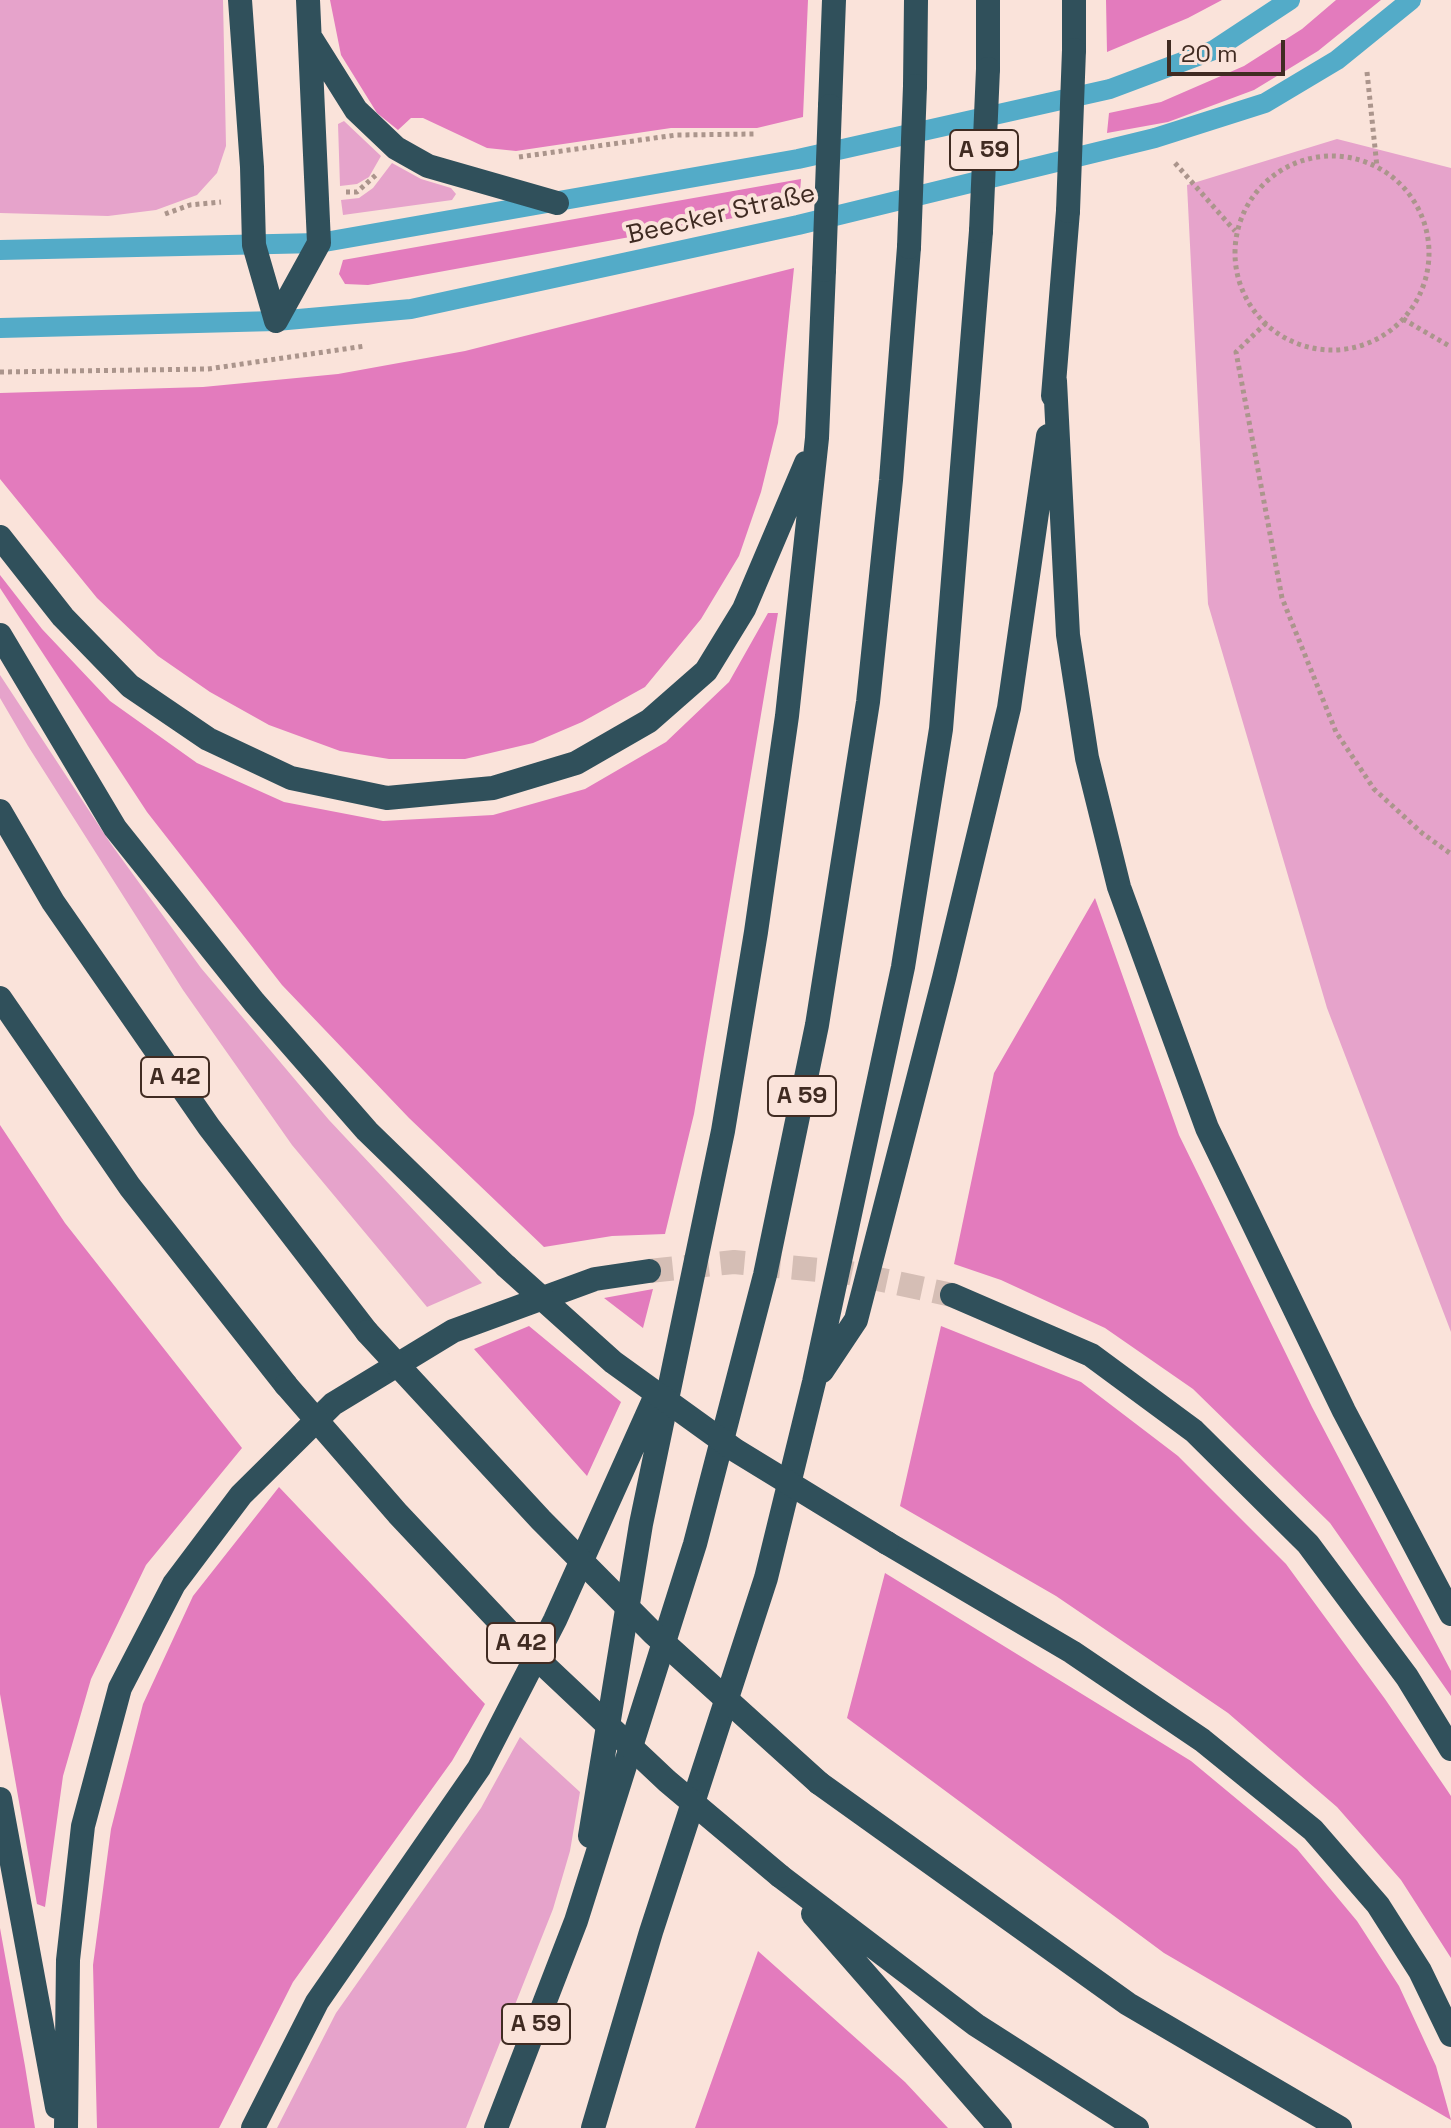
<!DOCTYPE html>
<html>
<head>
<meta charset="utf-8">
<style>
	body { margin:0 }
	#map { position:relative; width:1451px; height:2128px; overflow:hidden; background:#fae3da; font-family:"Space Grotesk",sans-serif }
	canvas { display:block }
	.scale { position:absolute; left:1167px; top:40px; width:118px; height:36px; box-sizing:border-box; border:4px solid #402b22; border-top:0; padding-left:10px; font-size:24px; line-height:28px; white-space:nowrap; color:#402b22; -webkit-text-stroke:6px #fae3da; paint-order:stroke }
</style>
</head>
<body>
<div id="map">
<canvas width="1451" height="2128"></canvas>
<div class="scale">20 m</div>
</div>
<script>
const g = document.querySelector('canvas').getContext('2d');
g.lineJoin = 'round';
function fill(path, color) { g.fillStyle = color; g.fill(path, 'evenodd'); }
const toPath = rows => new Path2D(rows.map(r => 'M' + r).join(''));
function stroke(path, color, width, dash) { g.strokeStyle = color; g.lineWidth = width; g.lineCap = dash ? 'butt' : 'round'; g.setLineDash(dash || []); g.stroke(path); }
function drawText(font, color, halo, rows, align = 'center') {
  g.font = font + ' "Space Grotesk",sans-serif'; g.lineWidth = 8; g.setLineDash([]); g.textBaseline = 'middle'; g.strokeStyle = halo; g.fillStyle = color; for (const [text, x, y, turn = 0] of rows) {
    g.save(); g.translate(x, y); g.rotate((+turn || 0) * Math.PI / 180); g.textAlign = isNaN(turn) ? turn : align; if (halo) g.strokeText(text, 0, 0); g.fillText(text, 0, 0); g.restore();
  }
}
fill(toPath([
	[0,0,223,0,226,146,217,173,197,195,156,210,108,216,0,213],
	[344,121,381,156,369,177,357,184,340,186,338,124],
	[1337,139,1451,168,1451,1332,1327,1008,1208,604,1187,185],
	[392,163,421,179,451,188,456,194,452,200,343,215,341,200,359,198,373,188],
	[0,675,111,844,201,968,329,1120,482,1283,427,1307,292,1145,183,990,28,746,0,698],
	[520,1737,580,1792,570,1851,553,1909,466,2128,277,2128,336,2013,481,1808]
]), '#e6a3cb');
fill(toPath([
	[330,0,808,0,803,117,757,128,671,128,516,151,487,148,423,118,411,118,398,130,377,113,341,55],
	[1106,0,1222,0,1188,18,1107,52],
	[1336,0,1381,0,1318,51,1254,90,1168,122,1107,133,1109,113,1161,102,1244,66,1302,29],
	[801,179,799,206,368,285,345,284,339,274,343,260],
	[794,268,778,423,761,492,739,556,701,619,645,687,582,722,533,743,465,759,389,759,340,751,269,725,210,692,158,656,97,598,0,479,0,393,203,387,338,374,465,351],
	[0,575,42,629,110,701,197,763,284,802,383,821,493,815,585,789,666,742,729,682,768,613,778,613,694,1114,665,1234,612,1236,544,1247,409,1118,282,985,147,812,0,588],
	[1095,898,1179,1135,1312,1407,1451,1671,1451,1696,1330,1523,1193,1389,1105,1328,1001,1280,954,1264,994,1073],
	[0,1125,65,1223,242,1448,146,1565,91,1679,63,1776,45,1907,37,1904,0,1694],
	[653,1289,643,1328,604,1298],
	[529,1326,621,1402,587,1476,474,1349],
	[941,1326,1081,1382,1178,1456,1286,1564,1385,1699,1451,1796,1451,1958,1401,1880,1337,1807,1228,1713,1056,1596,900,1506],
	[279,1487,485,1704,452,1761,293,1982,219,2128,97,2128,93,1965,111,1829,143,1704,193,1596],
	[885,1573,1191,1761,1297,1849,1357,1921,1399,1986,1436,2066,1451,2120,1164,1953,847,1718],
	[0,1928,25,2066,35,2128,0,2128],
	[758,1951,905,2082,948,2128,695,2128]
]), '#e37bbd');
stroke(toPath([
	[649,1271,734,1262,850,1273,952,1295]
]), '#d5beb5', 24, [24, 12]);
stroke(toPath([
	[1367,72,1377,167],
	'1235 253a97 97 0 1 1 194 0a97 97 0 1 1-194 0Z',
	[519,157,676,135,755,134],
	[1175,163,1235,231],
	[346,192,357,192,377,174],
	[165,214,190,205,221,202],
	[1403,319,1451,347],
	[1266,323,1236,352,1282,598,1336,732,1374,789,1422,833,1451,854],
	[0,372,208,369,365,346]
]), '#ab958c', 5, [4, 4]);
stroke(toPath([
	[0,250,319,243,798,159,1110,89,1214,50,1290,0],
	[0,328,276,321,411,309,798,225,1155,138,1265,103,1337,60,1411,0]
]), '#53abc8', 20);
stroke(toPath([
	[240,0,252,167,254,245,276,321],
	[988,0,988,69],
	[1074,0,1074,50],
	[312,40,356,110,396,148,428,166,557,203],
	[915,86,916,0],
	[830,106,834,0],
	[276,321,319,243,308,0],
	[1055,381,1068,635,1087,758,1119,887,1207,1128,1344,1411,1451,1614],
	[1053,396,1068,211],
	[0,537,63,617,130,686,208,739,291,778,387,798,493,788,576,763,649,721,706,671,744,609,806,463],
	[0,635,115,828,254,1002,367,1131,506,1266],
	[0,811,53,902,209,1127,367,1332],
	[0,998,130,1187,286,1385],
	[952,1295,1091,1355,1194,1431,1308,1544,1407,1677,1451,1749],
	[822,1371,856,1320,944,978,1009,708,1048,436],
	[887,1543,1072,1652,1202,1740,1313,1830,1378,1905,1420,1971,1451,2035],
	[819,1783,1128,2004,1340,2128],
	[0,1799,57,2107],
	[590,1836,641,1524,723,1131,756,932,787,716,817,438,824,270],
	[780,1876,976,2025,1137,2128],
	[813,1914,1000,2128],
	[66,2128,68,1960,83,1826,120,1688,174,1584,241,1495,333,1404,453,1331,595,1279,649,1271],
	[253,2128,317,2002,479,1768,555,1620,657,1393],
	[496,2128,576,1921,695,1544,765,1275,817,1025,868,702,891,480,909,247],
	[593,2128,651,1932,766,1578,814,1382,903,967,941,729,981,231]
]), '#30505b', 24);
stroke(toPath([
	[1068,211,1074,50],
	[981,231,988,69],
	[909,247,915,86],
	[824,270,830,106],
	[506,1266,613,1362,735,1450,887,1543],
	[367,1332,541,1520,653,1633,819,1783],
	[286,1385,398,1514,511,1634,667,1781,780,1876]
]), '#30505b', 24);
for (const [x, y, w] of [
	[984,150,68],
	[175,1077,68],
	[802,1096,68],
	[521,1643,68],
	[536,2024,68]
]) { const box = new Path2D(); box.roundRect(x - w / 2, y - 20, w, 40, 6); g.fillStyle = '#fae3da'; g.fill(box); stroke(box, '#402b22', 2); }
drawText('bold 24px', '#402b22', null, [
	["A 59",984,150],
	["A 42",175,1077],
	["A 59",802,1096],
	["A 42",521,1643],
	["A 59",536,2024]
]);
drawText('26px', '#402b22', '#fae3da', [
	["Beecker Straße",721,215,-13]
]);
</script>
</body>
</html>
